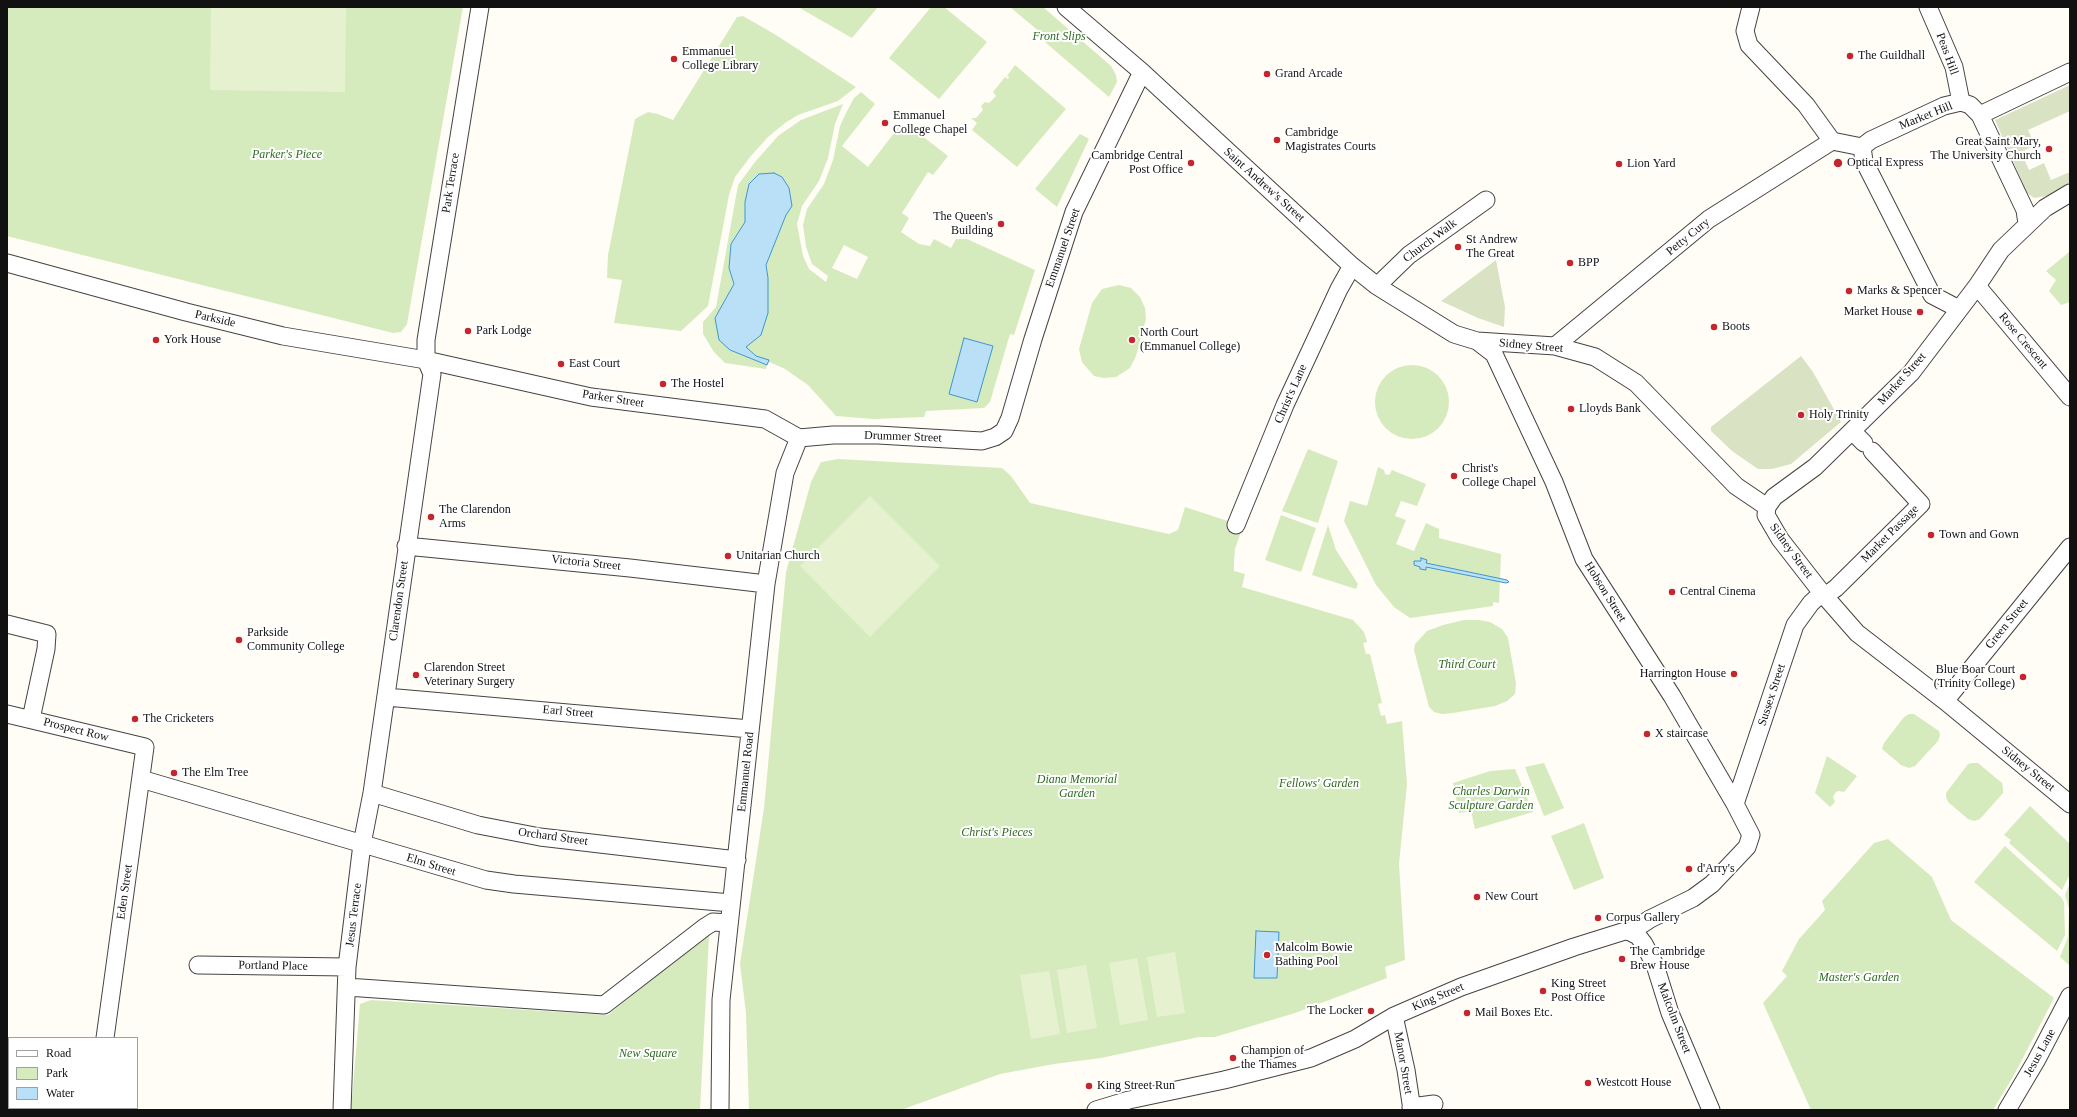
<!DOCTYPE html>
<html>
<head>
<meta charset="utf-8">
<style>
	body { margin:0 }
	#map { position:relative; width:2077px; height:1117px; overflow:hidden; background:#fffdf5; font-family:"Times New Roman",serif }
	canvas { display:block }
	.frame { position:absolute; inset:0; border:8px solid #111; pointer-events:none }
	.legend { position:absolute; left:8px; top:1037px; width:130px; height:72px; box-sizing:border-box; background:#fff; border:1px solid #a0a0a0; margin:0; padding:5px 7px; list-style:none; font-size:12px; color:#111 }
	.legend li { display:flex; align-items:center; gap:8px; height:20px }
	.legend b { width:20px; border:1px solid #a0a0a0 }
</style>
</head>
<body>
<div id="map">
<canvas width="2077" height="1117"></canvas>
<div class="frame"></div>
<ul class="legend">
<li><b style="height:5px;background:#fff"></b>Road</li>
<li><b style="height:11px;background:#d5ebbd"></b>Park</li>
<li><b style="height:11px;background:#b9e0f7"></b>Water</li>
</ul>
</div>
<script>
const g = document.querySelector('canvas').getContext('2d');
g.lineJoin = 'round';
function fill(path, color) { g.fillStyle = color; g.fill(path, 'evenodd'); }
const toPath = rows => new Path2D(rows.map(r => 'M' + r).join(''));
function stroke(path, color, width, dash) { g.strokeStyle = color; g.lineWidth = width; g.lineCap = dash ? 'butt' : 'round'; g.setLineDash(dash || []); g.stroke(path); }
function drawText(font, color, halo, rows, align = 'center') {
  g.font = font + ' "Times New Roman",serif'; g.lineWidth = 4; g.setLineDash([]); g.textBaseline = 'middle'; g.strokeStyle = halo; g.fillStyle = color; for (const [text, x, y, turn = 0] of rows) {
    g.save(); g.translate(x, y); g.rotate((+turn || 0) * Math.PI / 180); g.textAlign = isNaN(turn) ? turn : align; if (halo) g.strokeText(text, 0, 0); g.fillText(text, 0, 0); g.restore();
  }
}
fill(toPath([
	[7,7,463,7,407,324,401,332,393,333,7,236],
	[798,7,878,7,852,38],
	[931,7,944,7,987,42,939,99,889,58],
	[1010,7,1043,7,1111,66,1116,75,1117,82,1109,97,1038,36,1041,33],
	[743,16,776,35,856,87,838,101,798,115,785,123,768,137,750,157,735,177,729,195,708,306,681,331,614,323,622,280,607,278,608,255,635,119,648,112,658,114,673,120,737,17],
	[1015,65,1066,109,1017,167,972,130,977,123,971,118,976,118,983,110,981,106,985,102,989,103,996,96,993,92,1005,77,1008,79,1009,77,1007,76],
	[861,92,875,104,842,146,868,167,901,124,906,128,908,125,948,156,933,175,928,172,902,213,909,218,901,232,919,244,930,246,934,239,951,248,956,239,967,239,1035,270,1014,335,1010,334,990,402,984,408,926,411,924,417,874,419,836,416,808,385,785,369,756,356,746,347,768,313,768,278,766,265,786,215,792,206,745,202,745,222,731,244,729,268,734,284,715,318,730,350,767,365,766,369,725,363,714,352,703,334,703,322,716,307,738,185,755,162,778,136,801,120,843,104,835,124,828,158,819,181,802,206,797,224,803,256,809,269,826,282,828,276,812,264,806,247,803,225,807,209,824,184,833,160,840,126,845,115,854,98],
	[844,245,868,257,857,279,832,268],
	[1080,134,1089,139,1057,207,1035,189],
	[2069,252,2070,302,2061,305,2049,291,2056,280,2046,271],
	[1119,285,1131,288,1140,297,1145,308,1146,319,1136,356,1130,368,1116,377,1104,378,1094,376,1087,368,1082,362,1079,349,1092,303,1102,289],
	'1375 402a37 37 0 1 1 74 0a37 37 0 1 1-74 0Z',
	[1308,449,1338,461,1318,523,1282,511],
	[838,459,1002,468,1011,476,1030,503,1169,534,1178,530,1185,507,1243,526,1235,549,1234,561,1234,571,1245,574,1242,587,1353,620,1364,632,1367,642,1363,643,1366,654,1370,654,1382,703,1378,704,1381,716,1385,715,1387,724,1402,721,1407,784,1399,864,1405,960,1385,967,1387,978,1295,1013,1215,1037,1199,1037,1101,1058,1054,1064,1000,1074,901,1110,749,1110,746,1013,740,964,764,808,786,572,811,482,821,462],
	[1378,467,1384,470,1385,474,1389,475,1392,470,1426,484,1417,506,1401,501,1395,516,1406,520,1396,544,1414,551,1426,523,1439,529,1439,538,1501,554,1499,603,1493,602,1493,606,1410,618,1394,607,1376,585,1344,521,1350,501,1367,506],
	[1281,515,1316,528,1301,572,1265,560],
	[1328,525,1336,550,1358,584,1356,589,1312,575],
	[1464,620,1479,620,1490,622,1502,629,1508,638,1516,683,1515,694,1507,701,1495,706,1453,713,1442,714,1434,712,1429,707,1414,650,1415,644,1427,631,1443,625],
	[1909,714,1914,714,1939,731,1940,735,1938,741,1915,766,1909,768,1901,765,1882,749,1884,743,1904,717],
	[1827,756,1857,776,1844,792,1838,791,1835,793,1833,797,1835,802,1830,807,1815,793],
	[1544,763,1564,808,1544,816,1525,767],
	[1973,763,1978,763,2002,783,2003,788,2003,793,1980,819,1974,821,1968,819,1948,802,1946,797,1946,793,1968,764],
	[1515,769,1533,812,1475,829,1471,811,1459,813,1453,783,1490,771],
	[2030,806,2070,844,2070,874,2062,890,2009,843,2011,840,2004,835],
	[1584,823,1604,878,1574,890,1551,836],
	[1888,839,1932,877,1951,920,2054,998,2014,1075,1993,1110,1811,1110,1763,1003,1787,976,1782,971,1799,939,1825,910,1822,901,1874,843],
	[2005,846,2061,897,2064,902,2065,935,2057,951,1974,882],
	[2070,883,2070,966,2060,957,2068,937,2069,909,2065,895],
	[705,936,709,936,700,1110,351,1110,360,1004,371,1000,608,1015]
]), '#d5ebbd');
fill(toPath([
	[2070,85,2070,111,2028,130,2035,145,2021,152,2029,170,2044,163,2051,180,2070,172,2070,187,2053,195,2034,198,2027,193,1995,120],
	[1496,260,1505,307,1504,327,1478,318,1441,301],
	[1801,356,1813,372,1841,422,1791,464,1772,469,1758,469,1732,451,1711,431,1711,427]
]), '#d9e3c4');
fill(toPath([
	[211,7,346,7,345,92,210,90],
	[870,496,940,566,870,637,800,566],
	[1175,952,1185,1013,1157,1017,1147,957],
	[1137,958,1148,1020,1120,1025,1109,963],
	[1086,965,1097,1028,1067,1033,1057,970],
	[1049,971,1060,1034,1031,1039,1020,975]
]), '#e6f2cf');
const water = toPath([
	[774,173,782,177,789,188,792,206,786,215,766,265,768,278,768,313,761,335,746,347,756,356,769,360,767,365,730,350,719,340,715,318,734,284,729,268,731,244,745,222,745,202,749,184,759,174,774,173],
	[964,338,993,346,977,402,949,394,964,338],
	[1421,558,1427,560,1426,563,1507,580,1509,582,1506,583,1426,567,1426,570,1420,569,1420,567,1414,565,1414,561,1421,561,1421,558],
	[1256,931,1279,932,1277,978,1254,978,1256,931]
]);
fill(water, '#b9e0f7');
stroke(water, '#3f96cf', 1);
const street = toPath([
	[1066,7,1142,72,1352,266,1377,286,1454,334,1477,341,1555,346,1595,357,1636,383,1736,486,1767,507],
	[1751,7,1745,31,1749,45,1806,105,1832,141,1862,147],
	[1928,7,1954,67,1961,102],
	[1980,115,2070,72],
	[7,263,186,312,283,336,426,360,591,397,765,419,799,438],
	[1377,286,1409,255,1486,200],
	[1977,286,2070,397],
	[1959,309,1932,295,1864,161,1862,147,1871,140,1944,106,1961,102,1970,105,1980,115,2025,210,2027,224],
	[1555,346,1709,219,1832,141],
	[1852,431,1864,443],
	[799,438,833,435,878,435,982,441,995,437,1004,431,1010,418,1033,339,1074,212,1142,72],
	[1767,507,1774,497,1815,467,1911,373,1977,286,2001,250,2045,208,2070,193],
	[1767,507,1766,515,1780,539,1822,593,1857,633,1945,701,2070,804],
	[1236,525,1285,405,1339,289,1352,266],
	[406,546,630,568,766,584],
	[1825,596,1836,588,1921,504,1872,451],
	[7,624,47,634,46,649,31,719],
	[386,697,750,729],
	[1945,701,2070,547],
	[7,714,145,747,105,1038],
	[141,779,486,880,514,884,731,903],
	[372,793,478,825,540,837,737,860],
	[1735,804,1795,625,1811,603,1822,593],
	[1630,932,1638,936,1644,944,1655,965,1670,1013,1711,1110],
	[198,965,347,967],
	[347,987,604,1005,705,927,713,922,729,923],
	[1394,1016,1406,1070,1412,1110],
	[1411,1107,1434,1104],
	[99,1110,99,1108],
	[342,1110,347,967,362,844,372,793,432,374,426,360,426,340,480,7],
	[720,1110,721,1000,766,584,785,473,799,438],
	[1096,1110,1129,1100,1224,1080,1311,1058,1355,1039,1394,1016,1461,987,1574,947,1625,931,1630,932,1650,919,1693,898,1712,884,1747,847,1751,835,1735,804,1672,696,1584,559,1554,482,1494,354,1477,341],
	[2007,1110,2036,1061,2070,996]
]);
stroke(street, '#444', 19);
stroke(street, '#fff', 17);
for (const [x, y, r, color] of [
	[1850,56,4,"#c4262e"],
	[674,59,4,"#c4262e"],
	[1267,74,4,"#c4262e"],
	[885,123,4,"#c4262e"],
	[1277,140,4,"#c4262e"],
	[2049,149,4,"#c4262e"],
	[1191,163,4,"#c4262e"],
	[1838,163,5,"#c4262e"],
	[1619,164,4,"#c4262e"],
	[1001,224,4,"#c4262e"],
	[1458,247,4,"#c4262e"],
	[1570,263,4,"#c4262e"],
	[1849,291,4,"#c4262e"],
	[1920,312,4,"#c4262e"],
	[1714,327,4,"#c4262e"],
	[468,331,4,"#c4262e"],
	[156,340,4,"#c4262e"],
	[1132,340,4,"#c4262e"],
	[561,364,4,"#c4262e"],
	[663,384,4,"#c4262e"],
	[1571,409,4,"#c4262e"],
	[1801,415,4,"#c4262e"],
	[1454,476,4,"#c4262e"],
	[431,517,4,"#c4262e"],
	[1931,535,4,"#c4262e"],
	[728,556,4,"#c4262e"],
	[1672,592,4,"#c4262e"],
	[239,640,4,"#c4262e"],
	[1734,674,4,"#c4262e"],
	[416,675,4,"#c4262e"],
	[2023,677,4,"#c4262e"],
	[135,719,4,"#c4262e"],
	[1647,734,4,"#c4262e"],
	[174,773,4,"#c4262e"],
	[1689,869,4,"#c4262e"],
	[1477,897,4,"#c4262e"],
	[1598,918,4,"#c4262e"],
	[1267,955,4,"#c4262e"],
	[1622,959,4,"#c4262e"],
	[1543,991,4,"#c4262e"],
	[1371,1011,4,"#c4262e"],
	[1467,1013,4,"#c4262e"],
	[1233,1058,4,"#c4262e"],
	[1588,1083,4,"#c4262e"],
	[1089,1086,4,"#c4262e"]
]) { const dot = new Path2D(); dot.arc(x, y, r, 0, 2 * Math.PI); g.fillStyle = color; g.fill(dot); stroke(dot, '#fff', 1.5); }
drawText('italic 12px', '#2f6b1f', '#fff', [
	["Front Slips",1059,37],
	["Parker's Piece",287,155],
	["Third Court",1467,665],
	["Diana Memorial",1077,780],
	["Garden",1077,794],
	["Fellows' Garden",1319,784],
	["Charles Darwin",1491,792],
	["Sculpture Garden",1491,806],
	["Christ's Pieces",997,833],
	["Master's Garden",1859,978],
	["New Square",648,1054]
]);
drawText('12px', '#111', '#fff', [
	["Emmanuel",682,52],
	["College Library",682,66],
	["The Guildhall",1858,56],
	["Grand Arcade",1275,74],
	["Emmanuel",893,116],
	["College Chapel",893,130],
	["Cambridge",1285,133],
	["Magistrates Courts",1285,147],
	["Great Saint Mary,",2041,142,"right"],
	["The University Church",2041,156,"right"],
	["Cambridge Central",1183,156,"right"],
	["Post Office",1183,170,"right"],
	["Optical Express",1847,163],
	["Lion Yard",1627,164],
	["The Queen's",993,217,"right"],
	["Building",993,231,"right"],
	["St Andrew",1466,240],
	["The Great",1466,254],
	["BPP",1578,263],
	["Marks & Spencer",1857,291],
	["Market House",1912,312,"right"],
	["Boots",1722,327],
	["Park Lodge",476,331],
	["North Court",1140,333],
	["(Emmanuel College)",1140,347],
	["York House",164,340],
	["East Court",569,364],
	["The Hostel",671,384],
	["Lloyds Bank",1579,409],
	["Holy Trinity",1809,415],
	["Christ's",1462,469],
	["College Chapel",1462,483],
	["The Clarendon",439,510],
	["Arms",439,524],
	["Town and Gown",1939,535],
	["Unitarian Church",736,556],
	["Central Cinema",1680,592],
	["Parkside",247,633],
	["Community College",247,647],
	["Clarendon Street",424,668],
	["Veterinary Surgery",424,682],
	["Blue Boar Court",2015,670,"right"],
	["(Trinity College)",2015,684,"right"],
	["Harrington House",1726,674,"right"],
	["The Cricketers",143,719],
	["X staircase",1655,734],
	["The Elm Tree",182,773],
	["d'Arry's",1697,869],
	["New Court",1485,897],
	["Corpus Gallery",1606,918],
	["Malcolm Bowie",1275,948],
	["Bathing Pool",1275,962],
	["The Cambridge",1630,952],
	["Brew House",1630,966],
	["King Street",1551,984],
	["Post Office",1551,998],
	["The Locker",1363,1011,"right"],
	["Mail Boxes Etc.",1475,1013],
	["Champion of",1241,1051],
	["the Thames",1241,1065],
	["Westcott House",1596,1083],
	["King Street Run",1097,1086]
], 'left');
drawText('12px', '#111', '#fff', [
	["Peas Hill",1947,54,70],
	["Market Hill",1926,116,-22],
	["Park Terrace",451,183,-81],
	["Saint Andrew's Street",1264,185,42],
	["Petty Cury",1688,237,-39],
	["Church Walk",1430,241,-37],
	["Emmanuel Street",1063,248,-71],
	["Parkside",215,319,13],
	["Rose Crescent",2023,341,50],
	["Sidney Street",1531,346,5],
	["Market Street",1902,379,-48],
	["Christ's Lane",1291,394,-66],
	["Parker Street",613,399,9],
	["Drummer Street",903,437,2],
	["Market Passage",1890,534,-45],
	["Sidney Street",1791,551,54],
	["Victoria Street",586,563,6],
	["Hobson Street",1605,592,58],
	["Clarendon Street",399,601,-82],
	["Green Street",2007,624,-51],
	["Sussex Street",1772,695,-72],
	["Earl Street",568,712,5],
	["Prospect Row",76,730,14],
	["Sidney Street",2028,769,39],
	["Emmanuel Road",746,772,-84],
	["Orchard Street",553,837,8],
	["Elm Street",431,865,17],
	["Eden Street",125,892,-82],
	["Jesus Terrace",354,915,-83],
	["Portland Place",273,966,1],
	["King Street",1438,997,-23],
	["Malcolm Street",1674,1018,69],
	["Jesus Lane",2040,1053,-61],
	["Manor Street",1403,1063,80]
]);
</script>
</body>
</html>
